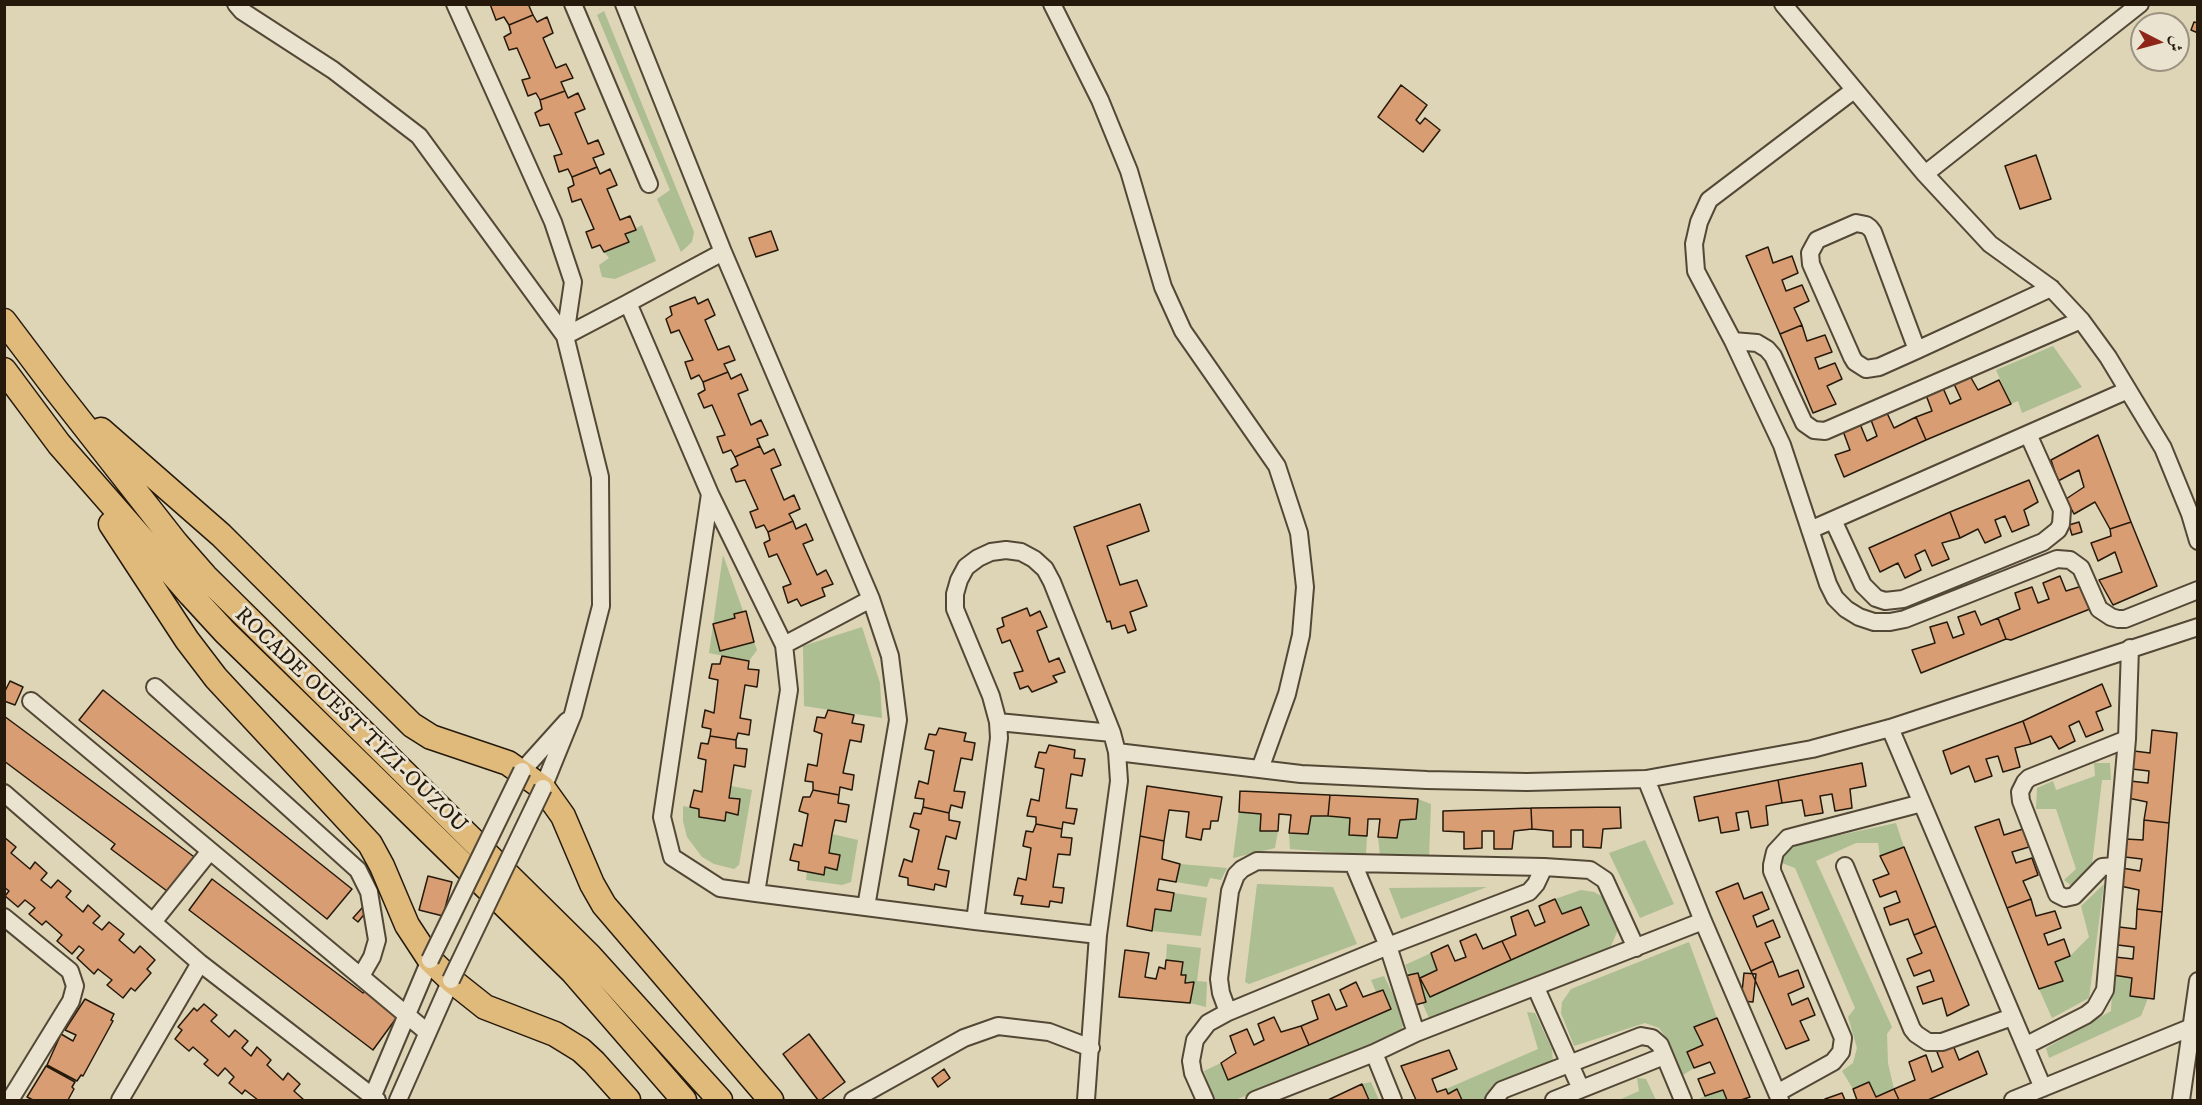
<!DOCTYPE html>
<html>
<head>
<meta charset="utf-8">
<style>
	body { margin:0 }
	#map { position:relative; width:2202px; height:1105px; overflow:hidden; background:#ded4b6; font-family:"IM FELL DW Pica",Amiri,serif }
	canvas { display:block }
	.frame { position:absolute; inset:0; border:6px solid #25190b; pointer-events:none }
	.north { position:absolute; left:2130px; top:12px; width:60px; height:60px; box-sizing:border-box; background:#eae3d0; border:2px solid #9b9281; border-radius:50%; rotate:96deg; font-size:16px; font-weight:700; line-height:24px; text-align:center; color:#25190b }
	.north::after { content:''; display:block; margin:auto; width:21px; height:27px; background:#8f2418; clip-path:polygon(50% 0,100% 100%,50% 72%,0 100%) }
</style>
</head>
<body>
<div id="map">
<canvas width="2202" height="1105"></canvas>
<div class="frame"></div>
<div class="north">ش</div>
</div>
<script>
const g = document.querySelector('canvas').getContext('2d');
g.lineJoin = 'round';
function fill(path, color) { g.fillStyle = color; g.fill(path, 'evenodd'); }
const toPath = rows => new Path2D(rows.map(r => 'M' + r).join(''));
function stroke(path, color, width, dash) { g.strokeStyle = color; g.lineWidth = width; g.lineCap = dash ? 'butt' : 'round'; g.setLineDash(dash || []); g.stroke(path); }
function drawText(font, color, halo, rows, align = 'center') {
  g.font = font + ' "IM FELL DW Pica",serif'; g.lineWidth = 6; g.setLineDash([]); g.textBaseline = 'middle'; g.strokeStyle = halo; g.fillStyle = color; for (const [text, x, y, turn = 0] of rows) {
    g.save(); g.translate(x, y); g.rotate((+turn || 0) * Math.PI / 180); g.textAlign = isNaN(turn) ? turn : align; if (halo) g.strokeText(text, 0, 0); g.fillText(text, 0, 0); g.restore();
  }
}
fill(toPath([
	[604,11,694,232,692,242,681,252,657,199,670,190,597,15],
	[642,225,656,261,615,279,602,277,599,265,609,258,604,252,628,242,625,234],
	[2053,346,2082,387,2022,413,2018,401,2011,404,1996,370],
	[723,555,757,650,749,661,709,653],
	[862,627,880,683,882,718,804,706,803,646],
	[2094,763,2110,763,2111,780,2102,780,2092,864,2072,886,2064,880,2076,869,2056,809,2036,809,2037,788,2053,781,2056,790,2095,776],
	[731,786,752,790,739,865,734,869,714,864,702,857,687,837,683,821,683,806,699,809,725,821,726,812,737,815,729,798],
	[1418,799,1431,804,1429,858,1380,856,1378,837,1397,838,1400,820,1416,819],
	[1239,812,1261,814,1260,831,1278,831,1275,848,1233,858],
	[1311,816,1350,818,1349,835,1367,836,1366,855,1290,849,1289,833],
	[1896,823,1904,847,1880,856,1878,843,1856,843,1816,861,1892,1027,1887,1034,1888,1063,1894,1089,1876,1097,1869,1082,1853,1089,1842,1071,1853,1063,1857,1048,1848,1017,1855,1008,1795,868,1782,863,1780,853,1784,847],
	[832,834,858,840,851,882,842,885,806,880,807,871,823,875,825,867,837,868,840,855,829,853],
	[1645,840,1674,904,1640,918,1609,853],
	[1180,864,1227,868,1221,880,1210,878,1207,887,1176,882],
	[1257,884,1333,887,1357,944,1249,984,1245,982],
	[2104,884,2089,998,2052,1018,2039,989,2062,981,2055,962,2070,956,2089,937,2081,906],
	[1487,887,1401,919,1389,888],
	[1581,890,1594,892,1607,899,1618,930,1610,948,1599,958,1439,1021,1429,1018,1405,965,1431,953,1437,970,1420,978,1430,997,1589,925,1581,907,1562,914,1555,899],
	[1174,893,1207,898,1201,936,1152,931,1155,909,1171,911],
	[1689,942,1717,1018,1694,1027,1703,1045,1688,1052,1694,1068,1683,1075,1670,1044,1659,1028,1645,1023,1574,1046,1561,1013,1562,1002,1571,989],
	[1167,944,1201,948,1197,981,1207,982,1206,1007,1190,1003,1194,983,1185,983,1186,975,1181,975,1182,962,1166,960],
	[2113,975,2132,978,2130,996,2148,998,2141,1016,2049,1058,2046,1048,2111,1011],
	[1384,976,1405,1019,1402,1028,1397,1037,1235,1100,1214,1099,1204,1071,1221,1063,1228,1080,1391,1009,1383,990,1376,992,1371,980],
	[1527,1012,1535,1013,1552,1049,1553,1062,1541,1069,1493,1087,1484,1100,1462,1100,1457,1089,1448,1094,1446,1089,1538,1049],
	[1637,1078,1646,1079,1656,1100,1619,1100,1639,1091],
	[1371,1082,1379,1100,1370,1100,1362,1084],
	[1723,1090,1727,1100,1697,1100,1705,1096]
]), '#acbe92');
const building = toPath([
	[490,4,533,4,529,6,533,15,509,25,504,17,496,20,490,4],
	[533,15,537,22,547,17,553,33,543,38,556,68,566,64,573,78,561,82,565,91,540,100,536,93,528,96,522,80,530,78,517,48,509,50,504,37,511,33,509,25,533,15],
	[2194,22,2198,23,2198,33,2191,30,2194,22],
	[1401,85,1427,105,1416,120,1420,124,1425,118,1440,130,1423,152,1378,117,1401,85],
	[565,91,568,98,578,93,585,109,575,113,588,144,598,140,604,154,593,158,597,167,572,177,568,169,559,172,554,156,562,154,549,124,540,126,535,113,542,109,540,100,565,91],
	[2036,155,2051,199,2020,209,2005,166,2036,155],
	[597,167,600,174,610,169,617,185,607,189,620,220,630,216,636,230,625,234,629,242,604,252,600,245,592,248,586,232,594,229,581,199,572,202,568,188,574,185,572,177,597,167],
	[771,231,778,250,756,257,749,238,771,231],
	[1768,247,1773,263,1792,256,1798,273,1782,280,1786,291,1802,285,1809,301,1794,308,1802,325,1780,334,1746,256,1768,247],
	[695,297,698,304,708,299,715,315,705,320,718,350,729,346,735,360,724,364,728,372,703,382,699,375,691,379,685,362,693,360,679,330,671,333,666,319,672,315,670,307,695,297],
	[1802,325,1807,341,1825,335,1832,352,1815,358,1819,369,1835,363,1842,379,1827,386,1836,404,1813,413,1780,334,1802,325],
	[728,372,731,379,741,374,748,390,738,394,751,425,761,420,768,435,757,439,760,446,735,457,731,450,723,453,717,437,725,435,712,405,704,408,698,394,705,390,703,382,728,372],
	[1970,376,1978,390,1999,380,2011,404,1926,440,1916,417,1932,411,1926,395,1943,388,1950,404,1961,399,1954,384,1970,376],
	[1887,413,1894,428,1916,417,1926,440,1844,477,1835,455,1850,450,1843,431,1860,424,1867,441,1877,436,1871,420,1887,413],
	[2098,435,2131,522,2110,529,2095,502,2074,514,2066,499,2084,487,2079,470,2058,481,2051,460,2098,435],
	[760,446,764,454,774,449,781,465,771,469,784,500,794,495,800,509,789,514,793,521,768,532,764,525,756,528,750,512,758,509,745,480,736,482,731,469,738,465,735,457,760,446],
	[2029,480,2038,502,2024,510,2029,525,2012,532,2005,516,1995,520,2001,536,1985,543,1978,529,1960,538,1950,512,2029,480],
	[1140,504,1149,531,1107,546,1120,585,1137,580,1147,606,1130,612,1136,630,1128,633,1125,625,1112,629,1110,621,1107,622,1074,527,1140,504],
	[1950,512,1960,538,1942,543,1949,559,1932,566,1925,550,1915,555,1921,570,1905,578,1898,563,1880,572,1869,548,1950,512],
	[793,521,796,529,806,524,813,540,803,544,817,575,826,570,833,584,822,588,825,596,801,606,797,599,788,603,783,587,791,584,777,554,769,557,764,543,770,540,768,532,793,521],
	[2079,522,2082,532,2072,535,2069,525,2079,522],
	[2131,522,2157,586,2113,605,2099,580,2122,572,2115,552,2098,561,2091,543,2111,536,2110,529,2131,522],
	[2060,576,2066,591,2082,586,2090,609,2011,640,2006,639,1998,618,2020,609,2015,593,2032,587,2038,603,2049,599,2043,583,2060,576],
	[1027,608,1030,616,1040,611,1047,627,1037,631,1049,662,1059,658,1065,672,1053,676,1057,682,1032,692,1028,686,1020,689,1014,673,1023,671,1010,640,1002,643,997,629,1004,626,1002,618,1027,608],
	[746,611,754,642,720,651,713,624,735,618,734,614,746,611],
	[1975,611,1981,625,1998,618,2006,639,1921,673,1912,650,1935,643,1930,627,1947,622,1953,638,1964,634,1958,617,1975,611],
	[722,656,749,661,748,669,759,670,757,687,745,685,740,718,751,720,749,735,738,733,736,740,710,736,711,729,702,727,705,710,714,713,718,680,709,678,712,664,720,664,722,656],
	[10,681,23,687,15,705,4,701,4,693,10,681],
	[2102,684,2111,706,2096,712,2103,730,2086,737,2079,721,2069,726,2075,741,2059,749,2051,736,2031,744,2023,721,2102,684],
	[103,690,352,889,327,919,79,720,103,690],
	[828,710,854,715,852,723,864,725,861,742,850,740,843,773,854,775,852,790,840,787,839,795,813,790,813,782,805,781,808,764,817,766,822,734,814,731,817,717,825,718,828,710],
	[4,716,197,859,171,894,111,849,115,844,4,761,4,716],
	[2023,721,2031,744,2015,748,2020,767,2003,772,1998,756,1986,759,1992,776,1975,782,1969,766,1951,774,1943,751,2023,721],
	[939,728,966,733,964,741,975,743,972,760,961,758,954,791,965,792,962,808,951,805,949,813,923,807,924,799,915,798,919,781,928,784,934,751,925,749,929,734,936,735,939,728],
	[2152,730,2177,733,2169,823,2144,820,2147,802,2128,798,2130,781,2148,783,2149,771,2132,769,2134,751,2150,753,2152,730],
	[710,736,736,740,736,748,747,749,745,767,734,765,729,798,740,799,738,815,726,812,725,821,699,817,699,809,690,807,694,790,702,792,706,760,698,758,701,743,708,744,710,736],
	[1049,745,1075,750,1074,758,1085,759,1082,776,1071,774,1066,808,1077,809,1074,824,1063,822,1062,829,1036,824,1036,817,1027,816,1031,799,1039,801,1044,769,1035,767,1039,752,1046,753,1049,745],
	[1862,763,1866,786,1850,789,1852,808,1835,811,1832,794,1820,796,1823,813,1805,816,1802,800,1782,803,1778,780,1862,763],
	[1778,780,1782,803,1766,806,1768,825,1751,828,1748,811,1736,813,1739,830,1721,833,1718,817,1699,821,1694,797,1778,780],
	[1147,786,1222,797,1218,821,1211,821,1210,829,1203,829,1201,840,1186,837,1189,812,1169,810,1164,841,1140,836,1147,786],
	[813,790,839,795,838,803,849,805,846,822,835,820,832,834,829,853,840,855,837,870,825,867,824,875,798,870,799,862,790,860,794,844,802,846,808,814,799,811,803,797,810,797,813,790],
	[1240,791,1330,795,1328,816,1311,816,1308,834,1289,833,1291,815,1279,814,1278,831,1260,831,1261,814,1239,812,1240,791],
	[1330,795,1418,799,1416,819,1400,820,1397,838,1378,837,1380,819,1368,819,1367,836,1349,835,1350,818,1328,816,1330,795],
	[923,807,949,813,949,820,960,822,956,839,946,836,938,869,949,871,946,887,935,884,934,890,908,885,908,878,899,876,904,859,912,862,919,830,910,827,914,813,921,814,923,807],
	[1620,807,1621,828,1603,829,1601,848,1583,847,1583,830,1571,830,1571,847,1553,847,1553,831,1532,829,1531,808,1620,807],
	[1531,808,1532,829,1514,831,1512,849,1494,849,1494,831,1482,831,1482,848,1464,849,1464,832,1443,831,1443,811,1531,808],
	[1999,819,2004,835,2023,829,2029,847,2012,852,2016,863,2032,858,2038,875,2023,881,2031,899,2007,908,1975,827,1999,819],
	[2144,820,2169,823,2162,912,2137,909,2139,890,2120,886,2122,868,2140,871,2142,859,2125,857,2126,839,2143,840,2144,820],
	[1036,824,1062,829,1061,837,1072,838,1070,855,1058,854,1053,887,1064,888,1062,903,1050,901,1049,907,1021,904,1023,896,1014,895,1018,878,1026,880,1031,848,1023,846,1026,831,1033,832,1036,824],
	[1140,836,1164,841,1162,859,1180,864,1176,882,1159,879,1157,890,1174,893,1171,911,1155,909,1152,931,1127,926,1140,836],
	[4,837,16,847,11,853,30,869,35,862,47,873,41,880,51,888,58,880,71,891,66,897,83,912,88,905,100,916,93,923,102,930,109,922,124,934,119,940,134,953,140,946,155,960,147,969,151,973,135,991,131,988,123,998,107,985,112,980,98,969,94,974,77,958,84,950,79,946,72,954,57,941,62,935,46,921,42,925,29,914,35,908,25,900,18,907,5,896,9,891,4,887,4,837],
	[1904,847,1936,926,1914,935,1908,919,1890,925,1884,908,1900,902,1896,891,1880,897,1873,880,1889,874,1880,856,1904,847],
	[428,876,452,882,443,916,419,910,428,876],
	[212,879,363,993,367,988,400,1013,373,1050,189,910,212,879],
	[1738,883,1744,899,1762,892,1769,909,1753,916,1757,927,1773,920,1780,937,1765,943,1773,961,1751,971,1716,892,1738,883],
	[1555,899,1562,914,1581,907,1589,925,1511,960,1502,941,1516,935,1511,917,1528,910,1535,926,1545,922,1539,906,1555,899],
	[2031,899,2036,916,2055,911,2061,928,2044,934,2048,945,2064,939,2070,956,2055,962,2063,981,2039,989,2007,908,2031,899],
	[362,908,366,912,358,922,353,918,362,908],
	[2137,909,2162,912,2154,999,2130,996,2132,978,2113,975,2115,957,2133,959,2134,947,2118,945,2119,927,2136,929,2137,909],
	[1936,926,1969,1005,1947,1016,1942,998,1923,1004,1917,987,1934,981,1930,970,1914,976,1907,959,1922,953,1914,935,1936,926],
	[1476,934,1483,949,1502,941,1511,960,1430,997,1420,978,1437,970,1431,953,1448,945,1455,961,1466,957,1460,941,1476,934],
	[1125,950,1149,953,1145,977,1156,979,1159,967,1165,969,1166,960,1183,962,1181,975,1186,975,1185,983,1194,982,1190,1003,1119,997,1125,950],
	[1773,961,1779,977,1798,970,1804,987,1788,994,1792,1005,1808,998,1815,1015,1800,1021,1809,1040,1786,1049,1751,971,1773,961],
	[1418,973,1426,1002,1408,1007,1400,977,1418,973],
	[1744,973,1756,974,1753,1002,1741,1001,1744,973],
	[1356,982,1363,997,1383,990,1391,1009,1309,1045,1301,1026,1318,1019,1312,1001,1329,994,1336,1010,1347,1006,1340,990,1356,982],
	[85,999,114,1014,111,1020,113,1021,83,1076,81,1075,77,1081,47,1065,61,1034,73,1041,76,1035,65,1030,85,999],
	[204,1004,217,1015,211,1021,229,1037,235,1030,248,1041,242,1048,251,1056,257,1047,271,1060,267,1065,283,1080,288,1073,300,1084,294,1091,304,1100,258,1100,245,1090,242,1094,229,1083,234,1077,225,1068,218,1076,204,1064,208,1060,193,1047,189,1051,175,1039,182,1030,178,1027,194,1008,197,1011,204,1004],
	[1274,1017,1281,1032,1301,1026,1309,1045,1228,1080,1221,1063,1236,1053,1230,1036,1247,1029,1254,1045,1264,1040,1258,1024,1274,1017],
	[1717,1018,1750,1097,1741,1100,1727,1100,1723,1090,1705,1096,1698,1079,1715,1073,1710,1062,1694,1068,1687,1052,1703,1045,1694,1027,1717,1018],
	[809,1034,845,1082,821,1100,818,1100,783,1054,809,1034],
	[1953,1045,1959,1060,1978,1051,1987,1074,1928,1100,1899,1100,1894,1089,1915,1080,1909,1062,1926,1055,1932,1072,1943,1067,1937,1052,1953,1045],
	[1449,1050,1457,1069,1432,1079,1437,1092,1446,1089,1448,1094,1457,1089,1462,1100,1416,1100,1401,1066,1449,1050],
	[46,1066,75,1082,72,1087,74,1089,68,1100,33,1100,27,1097,46,1066],
	[944,1069,950,1078,938,1087,932,1078,944,1069],
	[1869,1082,1876,1097,1894,1089,1899,1100,1857,1100,1853,1089,1869,1082],
	[1362,1084,1369,1100,1328,1100,1362,1084],
	[1842,1093,1845,1100,1825,1100,1825,1099,1842,1093]
]);
fill(building, '#d99d73');
stroke(building, '#25190b', 1.5);
const minor = toPath([
	[236,4,242,11,333,70,419,136,565,336,600,477,601,606,573,714,543,788],
	[455,4,553,222,573,282,565,336],
	[573,4,649,184],
	[624,4,723,252],
	[1052,4,1100,100,1129,171,1163,287,1183,331,1277,466,1299,533,1305,587,1301,635,1287,694,1260,769],
	[1783,4,1925,174,1990,244,2051,288,2081,320,2108,357,2163,448,2190,514,2198,541],
	[1854,90,1709,200,1699,222,1694,244,1696,271,1733,341,1782,445,1828,584,1835,598,1846,609,1859,617,1874,622,1890,622,1905,619,2057,559,2070,560,2081,568,2099,609,2111,617,2118,619,2125,619,2198,590],
	[1925,174,2140,4],
	[565,336,628,303],
	[1733,341,1757,343,1767,349,1773,356,1804,423,1814,430,1825,431,2081,320],
	[1917,350,1873,232,1870,228,1866,225,1856,223,1817,240,1810,253,1811,264,1852,357,1855,362,1866,369,1879,367,1917,350,2051,288],
	[710,494,784,645,871,599],
	[1833,520,1863,585,1876,598,1885,601,1903,599,2043,542,2058,530,2061,524,2062,510,2028,434],
	[1810,530,2128,390],
	[155,687,358,870,369,892,377,940,372,957,361,976],
	[31,701,427,1032],
	[998,722,1112,733],
	[1890,728,2043,1088],
	[1117,752,1301,774,1427,780,1527,782,1646,779,1812,749,1890,728,2198,627],
	[522,771,567,721],
	[1646,779,1703,921,1780,1100],
	[4,793,200,963,377,1100],
	[1353,863,1388,946,1416,1033],
	[1845,866,1912,1029,1916,1034,1928,1042,1942,1042,2012,1017],
	[2116,866,2102,867,2074,896,2065,898,2057,894,2021,801,2020,792,2025,782,2029,778,2127,739],
	[756,893,789,690,784,645],
	[866,907,898,720,890,656,871,599,723,252,628,303,710,494,662,817,672,857,720,888,756,893,975,921,1098,935],
	[4,917,70,971,75,986,71,1001,10,1100],
	[975,921,999,738,998,722,991,696,955,609,955,594,959,580,966,567,978,558,991,552,1006,550,1021,552,1034,559,1045,569,1052,582,1112,733,1117,752,1119,781,1098,935,1086,1100],
	[153,922,210,851],
	[1536,988,1581,1089],
	[1228,1012,1221,993,1219,979,1230,891,1236,875,1242,869,1257,861,1544,867,1590,870,1605,880,1636,948],
	[2025,1046,2086,1015,2095,1008,2105,990,2127,739,2130,648],
	[1374,1053,1393,1100],
	[1777,1093,1833,1062,1841,1052,1843,1038,1772,871,1772,865,1775,852,1788,838,1922,803],
	[120,1100,200,963],
	[371,1100,430,960],
	[398,1100,451,980],
	[853,1100,964,1038,998,1026,1049,1032,1091,1048],
	[1205,1100,1193,1073,1191,1061,1195,1040,1208,1023,1228,1012,1388,946,1529,892,1536,884,1544,867],
	[1255,1100,1374,1053,1416,1033,1703,921],
	[1494,1100,1502,1090,1641,1036,1652,1038,1660,1045,1683,1100],
	[1554,1100,1664,1056],
	[2013,1100,2192,1027],
	[2181,1100,2198,981]
]);
const highway = toPath([
	[4,321,56,390,176,543,205,576,589,955,720,1100],
	[4,370,59,444,191,595,225,632,572,971,684,1100],
	[101,430,221,535,412,725,431,737,508,763,543,788,563,816,592,884,604,905,771,1100],
	[111,524,187,640,216,678,370,844,382,866,407,925,430,960,451,980,485,1007,555,1034,581,1050,594,1062,628,1100]
]);
stroke(minor, '#534836', 20);
stroke(highway, '#25190b', 27);
stroke(minor, '#eae3d0', 16);
stroke(highway, '#dfba7b', 24);
const minorBridge = toPath([
	[430,960,522,771],
	[451,980,543,788]
]);
stroke(minorBridge, '#534836', 20, []);
stroke(minorBridge, '#eae3d0', 16);
drawText('22px', '#25190b', '#eae3d0', [
	["ROCADE OUEST TIZI-OUZOU",350,721,44]
]);
</script>
</body>
</html>
